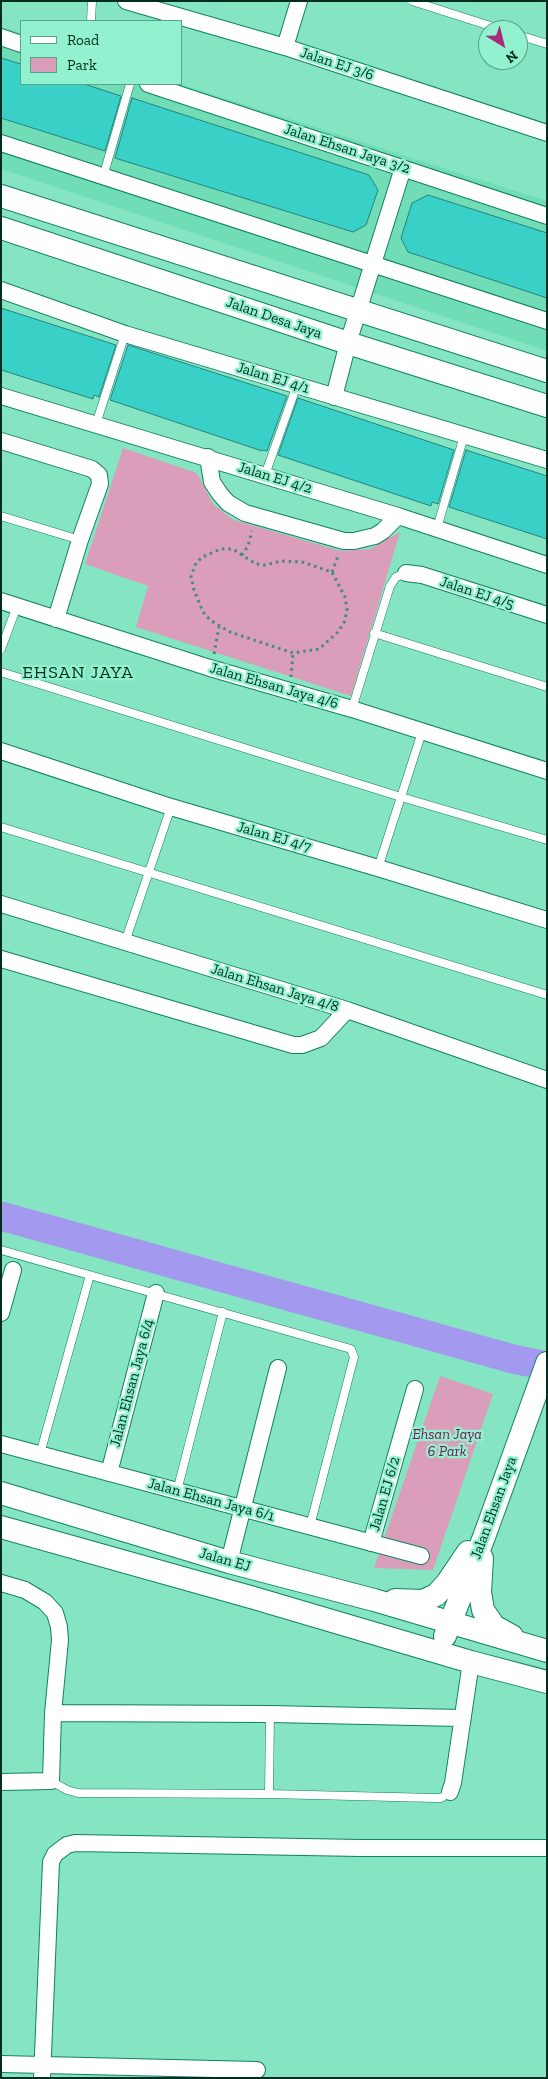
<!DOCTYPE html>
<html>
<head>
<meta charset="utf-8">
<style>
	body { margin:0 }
	#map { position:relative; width:548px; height:2079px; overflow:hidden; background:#85e5c2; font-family:"Zilla Slab",serif }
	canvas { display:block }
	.frame { position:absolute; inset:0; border:2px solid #012d20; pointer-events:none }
	.legend { position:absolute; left:20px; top:20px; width:162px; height:65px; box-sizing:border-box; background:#92f2cf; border:1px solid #58a389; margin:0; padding:6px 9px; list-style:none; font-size:15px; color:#012d20 }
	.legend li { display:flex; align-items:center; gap:10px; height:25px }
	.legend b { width:25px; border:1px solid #58a389 }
	.north { position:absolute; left:478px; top:20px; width:50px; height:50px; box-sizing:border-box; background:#92f2cf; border:1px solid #58a389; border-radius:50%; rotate:144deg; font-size:14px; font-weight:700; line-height:20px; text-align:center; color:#012d20 }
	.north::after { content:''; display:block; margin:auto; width:18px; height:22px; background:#ab2b78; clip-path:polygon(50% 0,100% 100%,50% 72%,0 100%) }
</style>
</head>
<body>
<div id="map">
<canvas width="548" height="2079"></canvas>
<div class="frame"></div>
<ul class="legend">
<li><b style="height:6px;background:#fff"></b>Road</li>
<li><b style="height:14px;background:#da9ebb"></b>Park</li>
</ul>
<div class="north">N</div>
</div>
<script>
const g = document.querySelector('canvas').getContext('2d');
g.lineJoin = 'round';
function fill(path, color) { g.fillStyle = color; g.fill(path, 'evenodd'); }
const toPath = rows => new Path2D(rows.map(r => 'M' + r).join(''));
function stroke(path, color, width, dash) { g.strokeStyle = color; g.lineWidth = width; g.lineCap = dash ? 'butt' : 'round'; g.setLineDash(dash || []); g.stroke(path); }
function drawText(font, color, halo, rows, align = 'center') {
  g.font = font + ' "Zilla Slab",serif'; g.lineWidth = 4.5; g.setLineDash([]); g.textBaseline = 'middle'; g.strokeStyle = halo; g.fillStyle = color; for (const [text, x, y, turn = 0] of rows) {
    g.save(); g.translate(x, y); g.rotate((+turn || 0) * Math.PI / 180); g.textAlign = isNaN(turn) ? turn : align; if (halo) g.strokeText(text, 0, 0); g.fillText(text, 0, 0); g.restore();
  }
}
fill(toPath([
	[1,27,21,33,21,84,180,84,547,201,547,351,1,169]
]), '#70ddb7');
fill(toPath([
	[123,448,197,473,213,504,234,520,341,551,370,549,400,532,351,696,136,627,148,586,85,564],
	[440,1376,493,1394,433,1570,374,1568]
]), '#da9ebb');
stroke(toPath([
	[1,1216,513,1359,547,1366]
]), '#a399ef', 29);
const building = toPath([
	[1,58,21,64,21,84,84,84,121,96,105,151,1,118,1,58],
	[132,98,369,175,378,190,366,225,353,232,115,158,132,98],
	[428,195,547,233,547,298,408,252,401,238,412,203,428,195],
	[1,308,116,345,99,397,94,395,93,399,1,370,1,308],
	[128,345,287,396,267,451,263,450,262,451,110,400,128,345],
	[298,398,454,450,438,504,432,502,431,506,278,455,298,398],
	[466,450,547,476,547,539,449,507,466,450]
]);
fill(building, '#39d1c7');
stroke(building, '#28837d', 1);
const lane = toPath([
	[412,1,503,30],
	[91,21,92,1],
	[518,35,547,44],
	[103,177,130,84],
	[96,424,125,334],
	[265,475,297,385],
	[1,516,80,540],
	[437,528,464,436],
	[374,633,547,687],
	[1,649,17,606],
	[1,672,401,797,547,840],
	[352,709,390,586,396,577,406,573],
	[1,827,547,995],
	[378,868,422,732],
	[125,942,171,807],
	[1,1250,351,1349,354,1357,310,1526],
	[40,1454,90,1275],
	[177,1491,223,1312],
	[51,1781,67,1790,78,1793,269,1794,435,1798,441,1798,450,1792],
	[269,1794,270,1714]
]);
const street = toPath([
	[126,1,285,47,547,133],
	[1,37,21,44],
	[285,47,299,1],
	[148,84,547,216],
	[1,143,547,321],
	[1,290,125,334,547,460],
	[1,396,398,516,547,565],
	[334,397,348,343,403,168],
	[1,441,92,469,99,475,100,484,80,540,56,619],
	[208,457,212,482,220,494,228,503,245,513,344,541,354,541,375,536,383,531,398,516],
	[406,573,422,575,547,615],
	[1,601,210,668,352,709,547,771],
	[1,751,171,807,378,868,547,920],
	[1,904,347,1010,547,1080],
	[1,959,293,1045,302,1045,321,1038,347,1010],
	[1,1313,13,1270],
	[1,1444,421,1556],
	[109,1473,156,1293],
	[371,1543,415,1389],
	[229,1562,278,1368],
	[1,1583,25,1590,45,1602,55,1613,59,1627,60,1640,53,1713,51,1781,1,1782],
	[53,1713,270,1714,462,1718],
	[450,1792,453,1783,471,1662],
	[1,2064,257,2070],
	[42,2078,51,1862,55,1854,67,1845,75,1843,361,1848,547,1848]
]);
const secondary = toPath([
	[1,196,547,371],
	[1,228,348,343,547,406],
	[1,1493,229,1562,374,1600,547,1651],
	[1,1527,254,1598,471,1662,547,1682],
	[482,1558,480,1592,483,1610,494,1626,512,1636],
	[395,1600,423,1601,436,1595,447,1583,468,1552],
	[445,1636,484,1537,547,1363]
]);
stroke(lane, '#0f8163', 9);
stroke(street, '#0f8163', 18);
stroke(secondary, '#0f8163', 24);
stroke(toPath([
	[242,555,233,549,221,549,202,557,195,565,191,577,194,590,203,612,210,620,230,632,293,653,319,649,338,632,345,621,347,609,345,597,332,572,302,562,281,561,265,565,256,564,242,555,248,546,252,531],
	[332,572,338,556],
	[214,654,219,627],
	[291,677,293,653]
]), '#458c74', 3, [2.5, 4]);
stroke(lane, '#fff', 8);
stroke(street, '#fff', 16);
stroke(secondary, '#fff', 22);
drawText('15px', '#012d20', '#92f2cf', [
	["Jalan EJ 3/6",337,64,18],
	["Jalan Ehsan Jaya 3/2",347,149,18],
	["Jalan Desa Jaya",274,318,19],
	["Jalan EJ 4/1",273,378,17],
	["Jalan EJ 4/2",275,478,17],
	["Jalan EJ 4/5",477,593,18],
	["Jalan Ehsan Jaya 4/6",274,686,16],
	["Jalan EJ 4/7",274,837,16],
	["Jalan Ehsan Jaya 4/8",275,988,17],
	["Jalan Ehsan Jaya 6/4",132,1383,-75],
	["Jalan EJ 6/2",385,1494,-74],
	["Jalan Ehsan Jaya 6/1",211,1500,15],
	["Jalan Ehsan Jaya",494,1508,-70],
	["Jalan EJ",225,1560,16]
]);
drawText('italic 15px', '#801557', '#92f2cf', [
	["Ehsan Jaya",447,1435],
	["6 Park",447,1452]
]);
g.letterSpacing = '1px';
drawText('18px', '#012d20', '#92f2cf', [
	["EHSAN JAYA",78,673]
]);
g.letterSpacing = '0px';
</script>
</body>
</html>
